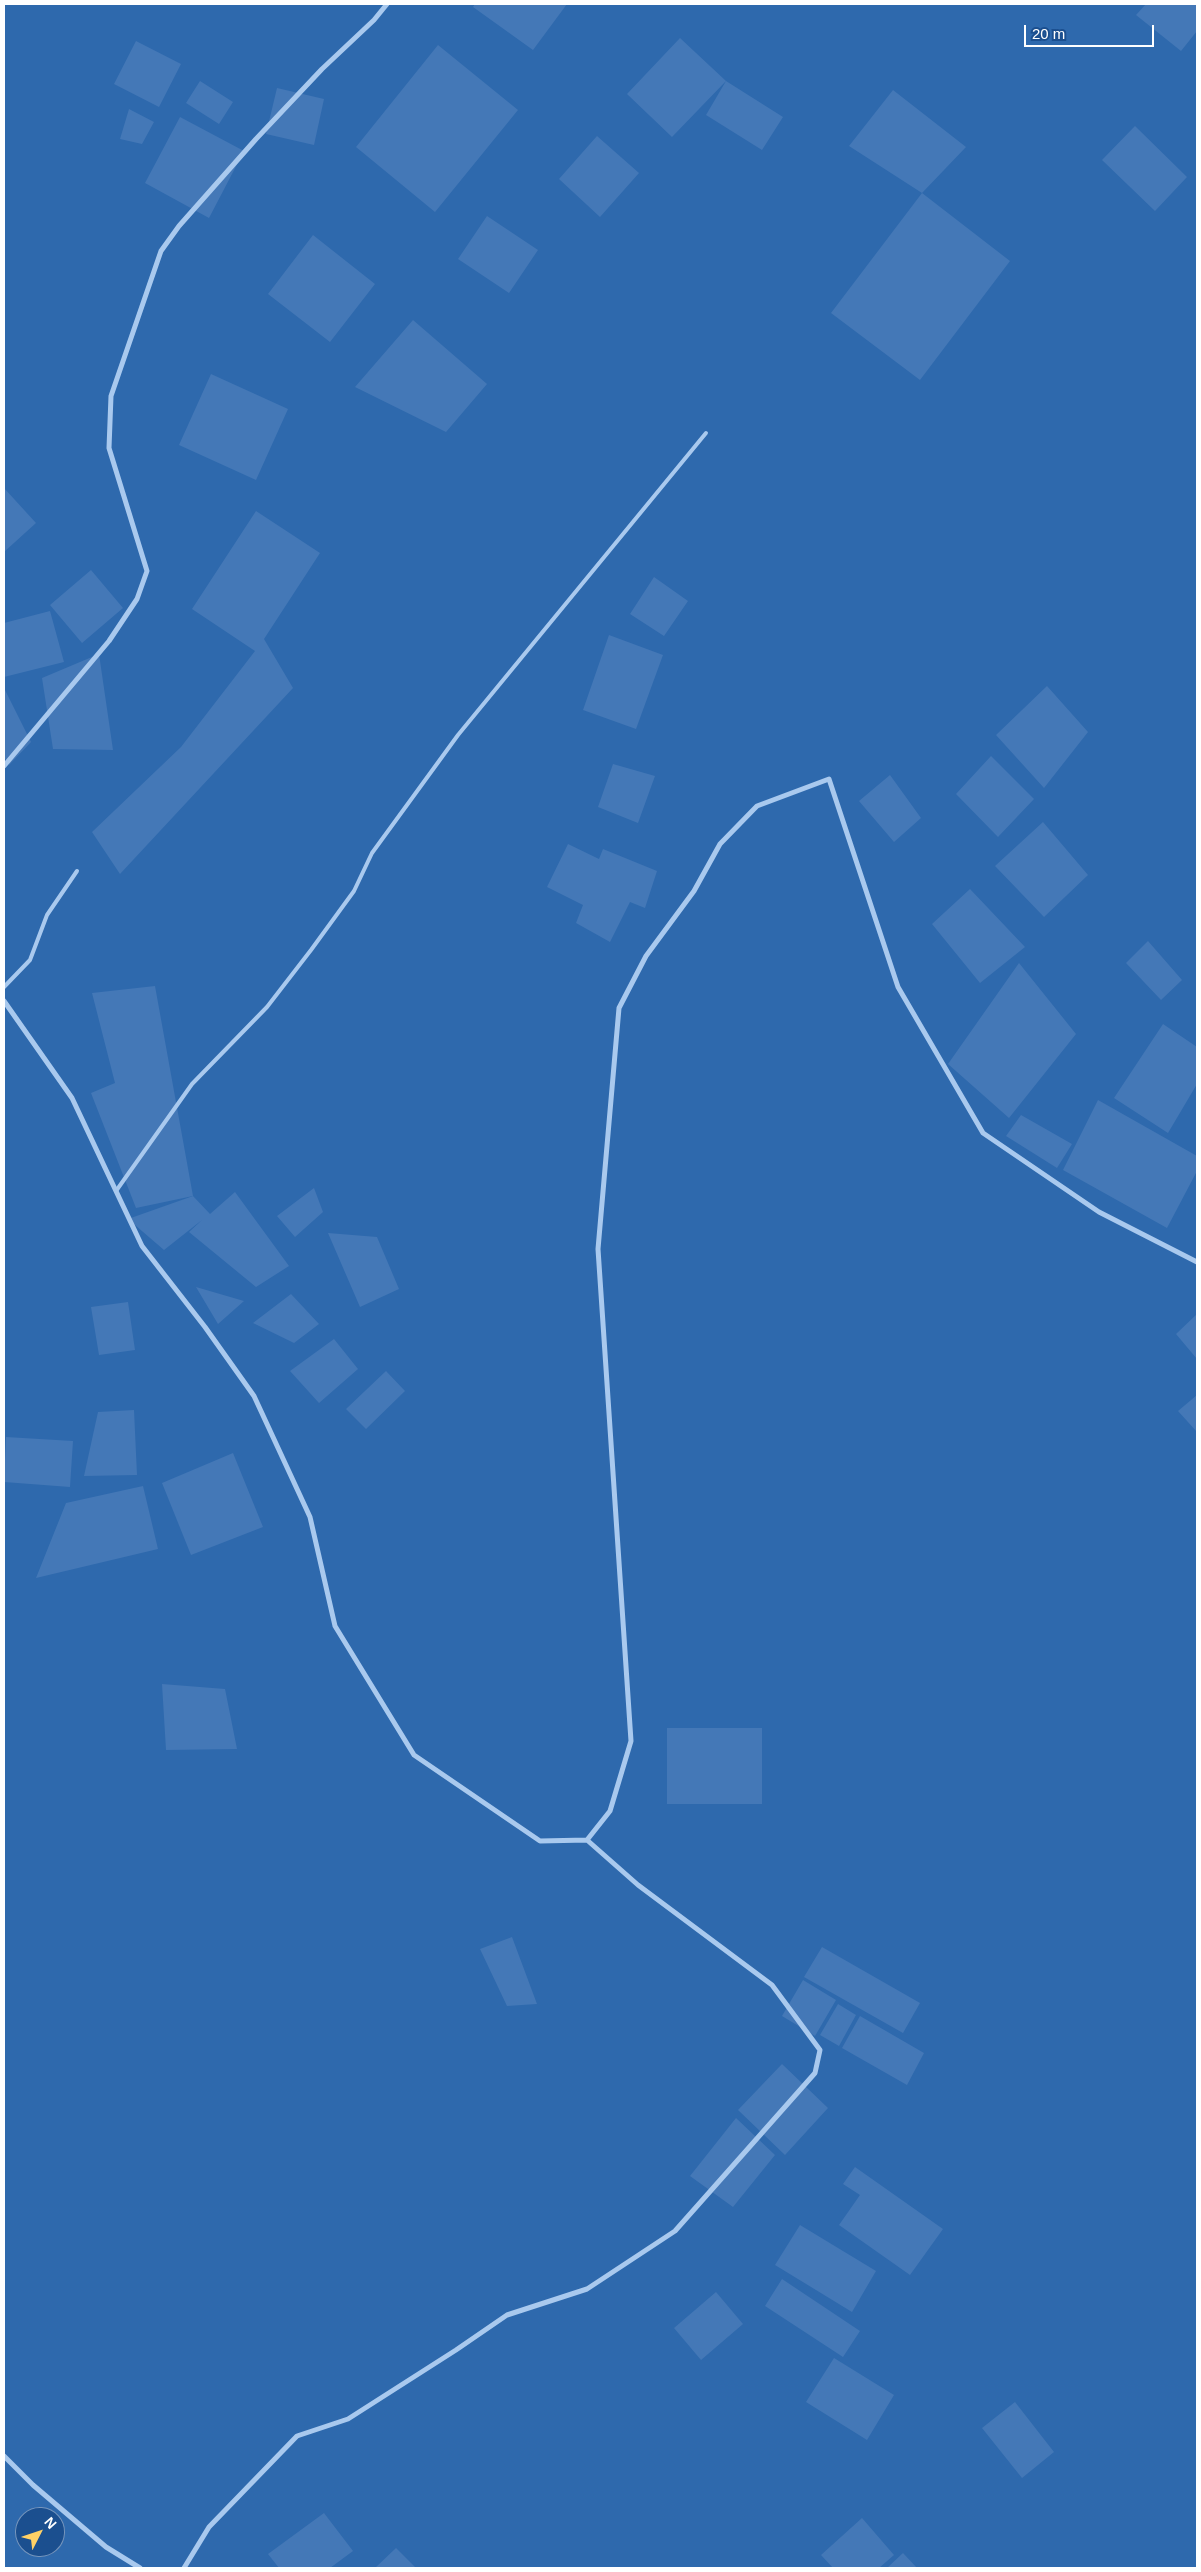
<!DOCTYPE html>
<html>
<head>
<meta charset="utf-8">
<style>
	body { margin:0 }
	#map { position:relative; width:1201px; height:2572px; overflow:hidden; background:#1b4f8f; font-family:Arial,sans-serif }
	canvas { display:block }
	.frame { position:absolute; inset:0; border:5px solid #fff; pointer-events:none }
	.north { position:absolute; left:15px; top:2507px; width:50px; height:50px; box-sizing:border-box; background:#1b4f8f; border:1px solid #7695bc; border-radius:50%; rotate:49deg; font-size:14px; font-weight:700; line-height:20px; text-align:center; color:#fff }
	.north::after { content:''; display:block; margin:auto; width:18px; height:22px; background:#ffd166; clip-path:polygon(50% 0,100% 100%,50% 72%,0 100%) }
	.scale { position:absolute; left:1024px; top:25px; width:130px; height:22px; box-sizing:border-box; border:2px solid #fff; border-top:0; padding-left:6px; font-size:15px; line-height:18px; white-space:nowrap; color:#fff; -webkit-text-stroke:4px #1b4f8f; paint-order:stroke }
</style>
</head>
<body>
<div id="map">
<canvas width="1201" height="2572"></canvas>
<div class="frame"></div>
<div class="north">N</div>
<div class="scale">20 m</div>
</div>
<script>
const g = document.querySelector('canvas').getContext('2d');
g.lineJoin = 'round';
function fill(path, color) { g.fillStyle = color; g.fill(path, 'evenodd'); }
const toPath = rows => new Path2D(rows.map(r => 'M' + r).join(''));
function stroke(path, color, width, dash) { g.strokeStyle = color; g.lineWidth = width; g.lineCap = dash ? 'butt' : 'round'; g.setLineDash(dash || []); g.stroke(path); }
fill(toPath([
	[4,4,1197,4,1197,2568,4,2568],
	[25,2517,55,2517,55,2547,25,2547]
]), '#2e69ad');
fill(toPath([
	[475,4,567,4,533,50,473,7],
	[1146,4,1197,4,1197,31,1181,51,1136,15],
	[680,38,726,81,672,137,627,94],
	[136,41,181,64,159,107,114,84],
	[438,45,518,110,435,212,356,147],
	[200,81,233,102,219,124,186,103],
	[726,81,783,117,762,150,706,115],
	[277,88,324,99,314,145,266,134],
	[893,90,966,147,922,193,849,146],
	[129,109,154,122,142,144,120,139],
	[180,117,244,151,209,218,145,183],
	[1135,126,1187,177,1155,211,1102,160],
	[597,136,639,173,600,217,559,179],
	[922,193,1010,261,920,380,831,313],
	[487,216,538,250,509,293,458,259],
	[313,235,375,284,330,342,268,294],
	[413,320,487,384,446,432,355,387],
	[211,374,288,409,256,480,179,445],
	[4,488,36,523,4,552],
	[256,511,320,553,264,639,293,688,120,874,92,832,181,747,255,651,192,609],
	[91,570,123,608,82,643,50,605],
	[654,577,688,601,664,636,630,614],
	[50,611,64,662,4,677,4,623],
	[609,635,663,655,636,729,583,710],
	[99,654,113,750,53,749,42,678],
	[1047,686,1088,732,1044,788,996,735],
	[4,688,31,742,9,765,4,757],
	[991,756,1034,799,998,837,956,794],
	[613,764,655,776,638,823,598,807],
	[890,775,921,818,894,842,859,801],
	[1043,822,1088,875,1044,917,995,866],
	[568,844,599,859,603,849,657,871,645,908,630,902,610,942,576,923,583,905,547,887],
	[970,889,1025,947,980,983,932,924],
	[1148,941,1182,980,1161,1000,1126,963],
	[1019,963,1076,1034,1009,1118,948,1064],
	[155,986,193,1196,210,1214,235,1192,289,1266,256,1287,189,1232,202,1220,164,1250,128,1219,193,1196,136,1208,91,1093,115,1083,92,993],
	[1163,1024,1197,1047,1197,1084,1168,1133,1114,1098],
	[1098,1100,1197,1156,1197,1171,1167,1228,1063,1170],
	[1021,1115,1072,1144,1057,1168,1006,1136],
	[314,1188,323,1212,295,1237,277,1216],
	[328,1233,377,1237,399,1289,360,1307],
	[196,1287,244,1301,218,1324],
	[291,1294,319,1324,294,1343,253,1323],
	[128,1302,135,1350,99,1355,91,1307],
	[1197,1314,1197,1359,1176,1334],
	[334,1339,358,1369,319,1403,290,1371],
	[386,1371,405,1391,366,1429,346,1409],
	[1197,1395,1197,1432,1178,1411],
	[134,1410,137,1475,84,1476,98,1412],
	[6,1437,73,1441,70,1487,4,1482],
	[233,1453,263,1527,191,1555,162,1483],
	[143,1486,158,1549,36,1578,66,1503],
	[162,1684,225,1689,237,1749,166,1750],
	[667,1728,762,1728,762,1804,667,1804],
	[512,1937,537,2004,507,2006,480,1949],
	[822,1947,920,2003,903,2033,804,1977],
	[803,1980,836,2000,815,2036,782,2016],
	[838,2004,856,2015,839,2046,820,2035],
	[860,2016,924,2053,907,2085,842,2048],
	[782,2064,828,2108,785,2155,738,2110],
	[736,2118,775,2155,733,2207,690,2176],
	[855,2167,943,2229,910,2275,839,2225,860,2195,843,2184],
	[800,2225,876,2271,852,2312,775,2265],
	[782,2279,860,2331,843,2357,765,2306],
	[716,2292,743,2324,701,2360,674,2328],
	[834,2358,894,2395,867,2440,806,2402],
	[1015,2402,1054,2452,1022,2478,982,2428],
	[324,2513,353,2551,330,2568,279,2568,268,2554],
	[862,2518,894,2555,879,2568,833,2568,821,2555],
	[396,2548,416,2568,375,2568],
	[903,2553,917,2568,887,2568]
]), '#4478b7');
stroke(toPath([
	[4,987,30,960,47,915,77,871],
	[116,1191,192,1084,267,1007,311,950,354,891,372,853,458,735,706,433]
]), '#a9c9ee', 4);
stroke(toPath([
	[4,766,109,641,137,599,147,571,109,448,111,396,161,251,179,226,256,139,322,69,374,20,387,4],
	[4,1001,72,1098,142,1246,205,1327,254,1396,310,1517,335,1626,414,1755,540,1841,587,1840,610,1811,631,1741,598,1249,619,1008,646,956,694,891,720,844,757,806,829,779,898,987,983,1133,1099,1212,1197,1262],
	[4,2456,33,2485,106,2547,140,2568],
	[184,2568,209,2527,297,2436,348,2419,456,2350,507,2315,587,2289,675,2231,815,2073,820,2050,772,1985,638,1885,587,1840]
]), '#a9c9ee', 5);
</script>
</body>
</html>
